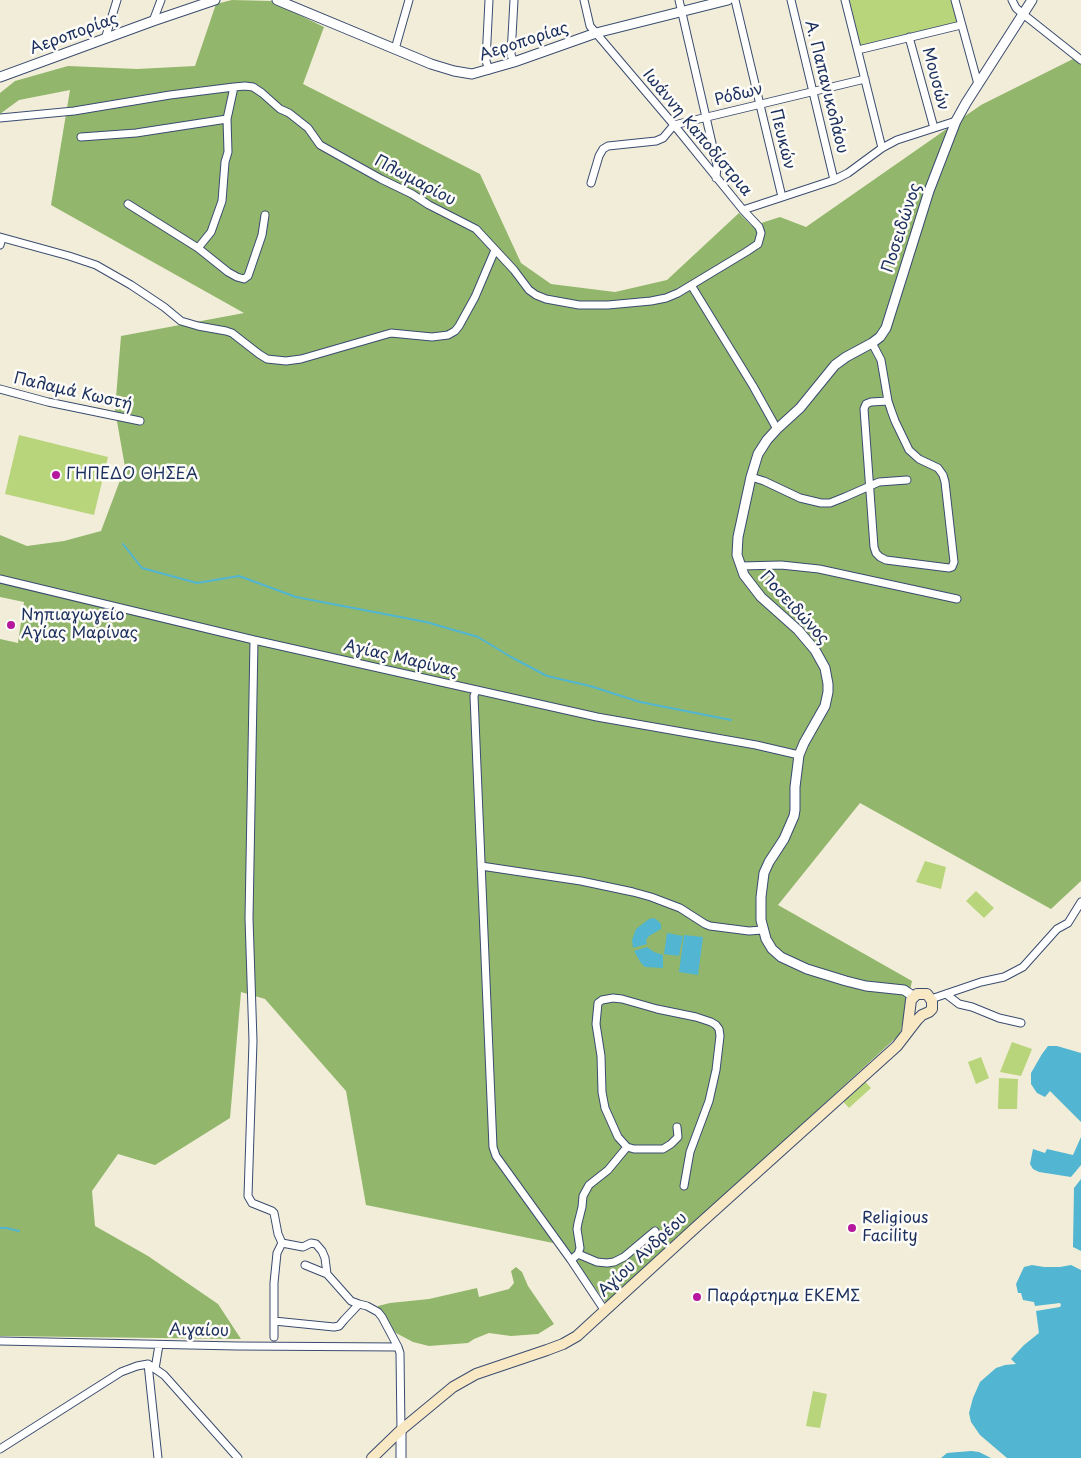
<!DOCTYPE html>
<html>
<head>
<meta charset="utf-8">
<style>
	body { margin:0 }
	canvas { display:block; background:#f1edd8 }
</style>
</head>
<body>
<canvas width="1081" height="1458"></canvas>
<script>
const g = document.querySelector('canvas').getContext('2d');
g.lineJoin = 'round';
function fill(path, color) { g.fillStyle = color; g.fill(path, 'evenodd'); }
const toPath = rows => new Path2D(rows.map(r => 'M' + r).join(''));
function stroke(path, color, width, dash) { g.strokeStyle = color; g.lineWidth = width; g.lineCap = dash ? 'butt' : 'round'; g.setLineDash(dash || []); g.stroke(path); }
function drawText(font, color, halo, rows, align = 'center') {
  g.font = font + ' "Playpen Sans",sans-serif'; g.lineWidth = 5; g.setLineDash([]); g.textBaseline = 'middle'; g.strokeStyle = halo; g.fillStyle = color; for (const [text, x, y, turn = 0] of rows) {
    g.save(); g.translate(x, y); g.rotate((+turn || 0) * Math.PI / 180); g.textAlign = isNaN(turn) ? turn : align; if (halo) g.strokeText(text, 0, 0); g.fillText(text, 0, 0); g.restore();
  }
}
fill(toPath([
	[848,0,955,0,961,23,860,49],
	[19,435,108,457,94,515,5,494],
	[925,861,946,867,941,889,916,882],
	[976,891,994,908,984,918,966,901],
	[1012,1042,1032,1049,1021,1076,1000,1072],
	[981,1057,989,1078,976,1084,968,1062],
	[860,1076,871,1088,849,1108,838,1096],
	[999,1078,1018,1079,1017,1109,998,1109],
	[813,1391,827,1394,820,1428,806,1426]
]), '#b9d57c');
fill(toPath([
	[232,0,271,1,324,27,303,84,480,174,521,263,551,284,615,292,667,280,739,213,752,226,780,217,806,227,981,105,1081,55,1081,881,1051,909,860,803,778,905,912,981,900,1034,607,1304,563,1245,366,1205,346,1091,265,999,241,992,230,1118,155,1165,118,1154,92,1191,95,1226,148,1256,218,1304,241,1339,0,1336,0,639,18,643,24,602,0,597,0,535,27,546,64,541,101,531,125,467,115,410,121,336,244,313,51,205,70,90,19,100,0,114,0,93,15,81,68,66,137,69,195,66,216,4],
	[516,1267,522,1272,528,1286,554,1324,538,1334,511,1336,489,1333,474,1339,468,1343,429,1346,413,1342,396,1333,378,1309,378,1306,390,1303,429,1299,477,1288,479,1297,509,1289,514,1283,511,1271]
]), '#92b66c');
fill(toPath([
	[654,918,657,920,661,924,661,929,649,936,646,940,647,944,633,948,632,940,636,929,649,919],
	[667,933,683,936,679,956,664,954],
	[684,935,703,937,698,975,679,972],
	[647,947,654,952,663,955,663,968,645,967,641,963,634,951],
	[1048,1046,1057,1046,1081,1053,1081,1122,1050,1091,1045,1097,1037,1093,1031,1084,1031,1073,1042,1054],
	[1081,1137,1081,1165,1071,1177,1039,1172,1033,1169,1030,1164,1033,1149,1045,1153,1047,1149,1073,1155],
	[1081,1179,1081,1251,1073,1247,1074,1188],
	[1032,1265,1044,1267,1060,1267,1071,1265,1081,1270,1081,1458,1007,1458,980,1435,971,1422,969,1413,973,1398,980,1382,996,1368,1005,1365,1016,1364,1011,1359,1024,1345,1039,1333,1036,1311,1060,1307,1061,1305,1060,1303,1035,1306,1034,1302,1023,1300,1021,1293,1018,1293,1016,1284,1024,1267],
	[971,1451,979,1452,991,1458,941,1458,947,1453]
]), '#52b5d1');
stroke(toPath([
	[123,544,142,568,197,583,239,576,296,597,426,622,478,637,511,657,547,676,590,686,640,702,731,720],
	[0,1228,6,1228,19,1231]
]), '#52b5d1', 2);
const minor = toPath([
	[489,0,486,61,489,70],
	[584,0,590,26,674,125,743,210,834,180,848,173,882,148,897,140,956,121],
	[679,0,717,165,716,178],
	[735,0,782,197],
	[791,0,834,180],
	[845,0,882,148],
	[955,0,978,84],
	[1012,0,1016,8,1023,14,1081,60],
	[153,21,161,0],
	[909,37,934,128],
	[105,39,117,0],
	[395,49,409,0],
	[858,50,961,25],
	[514,62,511,55,514,0],
	[0,118,74,111,170,95,234,87,245,86,253,87,262,93,280,109,289,113,308,128,320,145,381,179,412,194,429,205,476,229,514,270,529,290,536,295,546,299,579,305,608,305,651,301,666,298,678,293,746,252,758,244,761,233,759,227,743,210],
	[81,137,136,133,227,119],
	[591,183,599,156,603,149,608,146,656,141,663,138,674,125,865,79],
	[128,204,198,248,228,272,237,277,244,279,248,276,262,235,265,215],
	[0,237,69,256,96,265,131,285,164,307,181,321,198,326,226,331,232,333,259,354,267,359,286,361,301,359,391,333,432,337,448,335,455,331,459,326,475,297,495,250],
	[0,245,2,238],
	[198,248,211,232,222,201,225,162,228,152,227,119,234,87],
	[691,285,753,386,777,429],
	[872,343,881,360,888,401,891,410,895,421,909,450,919,459,938,468,943,475,945,482,954,562,952,567,949,568,886,560,880,557,876,553,874,547,864,409,866,404,871,402,888,401],
	[0,389,48,402,140,421],
	[751,477,764,481,800,498,821,503,830,503,845,497,879,482,907,480],
	[741,566,781,565,819,569,957,599],
	[0,579,254,640,597,717,756,745,799,755],
	[254,640,249,918,253,1041,248,1196,252,1203,272,1211,274,1213,278,1234,282,1243,303,1247,311,1243,316,1244,322,1251,325,1258,327,1274],
	[476,690,474,696,493,1147,496,1156,571,1260,605,1311],
	[481,866,581,881,633,892,651,897,680,908,705,924,710,926,749,931,762,930],
	[946,994,959,1004,972,1007,999,1018,1021,1023],
	[931,999,981,982,1004,977,1023,967,1057,929,1068,923,1081,902],
	[627,1147,618,1137,605,1108,602,1092,601,1056,596,1024,598,1003,602,1000,613,998,622,999,657,1009,696,1017,711,1022,716,1025,719,1029,720,1036,716,1070,709,1101,690,1152,684,1186],
	[578,1254,597,1262,607,1263,614,1262,624,1257,655,1231],
	[571,1260,578,1254,580,1248,577,1229,578,1223,582,1207,583,1196,589,1185,608,1170,627,1147,634,1149,663,1149,671,1144,678,1137,677,1127],
	[305,1265,327,1274,351,1301,359,1304],
	[274,1321,334,1327,339,1326,344,1320,359,1304,367,1306,378,1312,382,1317,398,1347,400,1353,401,1430],
	[274,1337,274,1283,277,1253,282,1243],
	[0,1341,237,1346,398,1347],
	[148,1364,158,1458],
	[155,1369,159,1345],
	[0,1449,121,1372,137,1366,148,1364,164,1375,238,1458]
]);
const tertiary = toPath([
	[277,0,431,64,454,71,472,74,514,62,596,33,728,0],
	[0,77,153,21,215,0],
	[913,996,904,990,866,986,846,981,807,969,781,957,772,949,766,939,761,920,761,897,764,873,769,862,784,839,794,816,795,810,795,787,799,755,804,743,825,706,828,692,828,684,825,668,815,650,798,630,761,597,744,575,737,555,738,537,751,477,758,454,767,440,777,429,800,408,835,365,846,357,872,343,880,337,886,328,929,191,956,121,966,103,1032,0],
	[401,1430,401,1458]
]);
const secondary = toPath([
	[372,1458,401,1430,453,1387,476,1374,547,1350,563,1344,577,1336,695,1228,897,1046,917,1020,922,1015,929,1012,932,1009,932,1001,927,994,917,994,911,1000,907,1032]
]);
stroke(minor, '#3b4c70', 9);
stroke(tertiary, '#3b4c70', 11);
stroke(secondary, '#3b4c70', 12);
stroke(minor, '#fff', 7);
stroke(tertiary, '#fff', 9);
stroke(secondary, '#f8e8c3', 10);
for (const [x, y, r, color] of [
	[56,475,5,"#b5179e"],
	[11,625,5,"#b5179e"],
	[852,1228,5,"#b5179e"],
	[697,1297,5,"#b5179e"]
]) { const dot = new Path2D(); dot.arc(x, y, r, 0, 2 * Math.PI); g.fillStyle = color; g.fill(dot); stroke(dot, '#fdfcf7', 2); }
drawText('16px', '#1b2f5e', '#fdfcf7', [
	["Αεροπορίας",74,34,-20],
	["Αεροπορίας",524,42,-18],
	["Μουσών",935,79,75],
	["Α. Παπανικολάου",826,87,76],
	["Ρόδων",739,95,-14],
	["Ιωάννη Καποδίστρια",697,133,50],
	["Πευκών",782,139,76],
	["Πλωμαρίου",415,181,28],
	["Ποσειδώνος",902,228,-72],
	["Παλαμά Κωστή",73,392,13],
	["Ποσειδώνος",794,608,47],
	["Αγίας Μαρίνας",401,659,13],
	["Αγίου Ανδρέου",643,1255,-43],
	["Αιγαίου",199,1331,1]
]);
drawText('16px', '#1b2f5e', '#fdfcf7', [
	["ΓΗΠΕΔΟ ΘΗΣΕΑ",66,475],
	["Νηπιαγωγείο",21,616],
	["Αγίας Μαρίνας",21,634],
	["Religious",862,1219],
	["Facility",862,1237],
	["Παράρτημα ΕΚΕΜΣ",707,1297]
], 'left');
</script>
</body>
</html>
